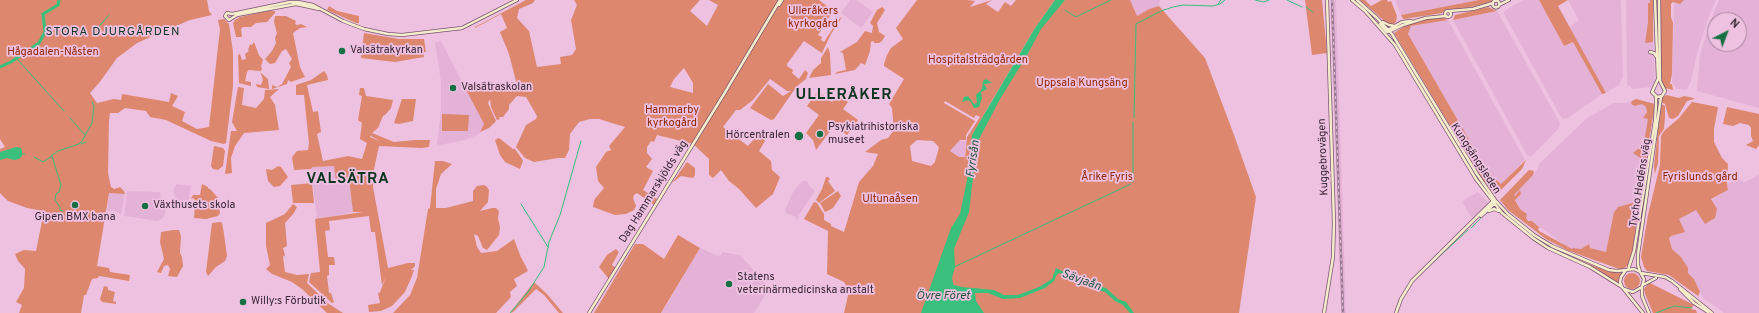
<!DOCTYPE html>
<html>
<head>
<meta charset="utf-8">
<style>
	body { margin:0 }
	#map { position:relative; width:1759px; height:313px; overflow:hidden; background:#eec1e1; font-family:Overpass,sans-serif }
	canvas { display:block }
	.north { position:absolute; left:1707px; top:12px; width:40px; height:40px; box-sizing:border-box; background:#eec1e1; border:1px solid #a5839c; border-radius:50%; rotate:42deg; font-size:11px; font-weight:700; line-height:16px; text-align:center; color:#382734 }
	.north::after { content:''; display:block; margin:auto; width:14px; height:18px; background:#157044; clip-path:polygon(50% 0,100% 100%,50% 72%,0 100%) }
</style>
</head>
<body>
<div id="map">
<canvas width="1759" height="313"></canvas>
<div class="north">N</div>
</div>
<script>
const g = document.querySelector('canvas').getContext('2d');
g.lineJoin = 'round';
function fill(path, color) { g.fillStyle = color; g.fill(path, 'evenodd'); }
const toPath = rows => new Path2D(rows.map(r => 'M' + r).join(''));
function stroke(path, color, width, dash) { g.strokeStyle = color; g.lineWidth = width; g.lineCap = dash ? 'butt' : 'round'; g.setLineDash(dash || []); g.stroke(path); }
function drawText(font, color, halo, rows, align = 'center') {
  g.font = font + ' Overpass,sans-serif'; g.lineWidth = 3.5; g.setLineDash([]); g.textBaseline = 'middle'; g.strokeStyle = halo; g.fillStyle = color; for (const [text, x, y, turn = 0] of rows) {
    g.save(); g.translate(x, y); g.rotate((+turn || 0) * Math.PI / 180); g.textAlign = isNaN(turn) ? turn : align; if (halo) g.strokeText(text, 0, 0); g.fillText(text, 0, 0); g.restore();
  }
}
fill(toPath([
	[850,0,857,0,873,12,861,28,841,13],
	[1127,0,1160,0,1159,6,1149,9,1135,17],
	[1331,0,1336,0,1346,313,1341,313],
	[1395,0,1479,0,1401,15],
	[1525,0,1539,0,1564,47,1573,42,1602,94,1568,118,1563,119,1561,117,1503,12,1512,6],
	[1568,0,1621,0,1623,77,1619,85,1606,93,1569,27,1579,21],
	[1626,0,1650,0,1650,3,1648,4,1648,22,1645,43,1653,42,1655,83,1651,87,1633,89,1627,84],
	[1684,0,1716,0,1708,19,1697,53,1691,81,1687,90,1676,89,1672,83,1674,3,1680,4],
	[1719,0,1759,0,1759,108,1697,91,1700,55,1709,24],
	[1715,20,1739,20,1739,44,1715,44],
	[1497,11,1560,123,1559,128,1531,157,1527,155,1453,20],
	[1448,20,1525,160,1501,184,1491,175,1482,162,1408,34,1411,26],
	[441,41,484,124,480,133,477,135,465,140,440,145,437,144,441,110,441,82,435,43],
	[1636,99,1655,104,1645,165,1640,177,1636,202,1618,207,1606,252,1589,248,1571,250,1532,221,1528,221,1526,218,1527,214,1520,209,1513,194,1538,169,1539,164,1587,118,1614,103,1625,103],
	[959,141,966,141,965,157,959,157,950,151],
	[334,166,349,179,353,212,317,220,311,167],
	[1759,175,1759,313,1724,313,1703,298,1694,279,1688,273,1688,268,1681,257,1672,249,1669,238,1671,236,1684,232,1679,219,1728,190,1727,184,1740,178,1741,181,1745,182],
	[802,181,807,181,810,187,815,191,799,215,797,222,796,217,786,213,785,210,793,192],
	[177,184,191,186,187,207,178,205,173,190],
	[127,191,160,192,161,202,167,206,164,217,158,221,124,216],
	[109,192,125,194,121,215,111,210,107,212],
	[1478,192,1489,203,1472,219,1463,203,1464,200],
	[700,248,718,256,721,255,722,252,740,255,766,284,767,292,754,313,662,313]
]), '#e5b2d7');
fill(toPath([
	[0,0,207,0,209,11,212,15,190,20,137,43,117,58,99,83,90,93,97,103,114,99,121,100,122,94,169,102,171,93,178,96,172,106,185,112,182,121,197,129,209,127,220,29,218,20,224,19,229,24,233,52,233,86,226,143,224,144,211,141,166,120,150,117,146,111,125,108,118,113,110,113,109,121,108,173,111,187,114,189,120,187,124,191,125,194,109,193,97,266,109,268,110,272,130,275,129,281,99,276,98,278,92,279,86,295,84,295,81,313,19,313,22,305,16,302,24,288,25,269,18,261,15,254,24,250,36,251,44,211,27,208,8,201,0,193,0,149,5,147,0,139],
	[526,0,535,0,533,3,519,9,517,18,529,31,537,67,561,64,560,57,572,55,576,49,571,20,577,5,574,0,700,0,690,11,707,26,718,5,709,0,819,0,833,11,818,35,822,37,821,40,824,42,839,19,842,17,831,34,822,53,804,41,787,64,787,66,793,70,792,73,799,79,805,70,808,73,806,79,797,86,774,119,771,120,750,108,768,84,783,96,791,91,787,91,770,79,753,100,740,110,736,110,723,127,748,146,763,129,771,133,764,137,765,141,759,151,771,161,772,170,780,177,773,194,756,208,739,189,729,181,721,170,713,178,709,175,709,159,693,144,657,135,654,142,651,141,647,147,647,153,652,159,646,167,653,171,643,190,657,199,654,205,637,193,634,195,633,198,636,206,634,210,626,214,615,215,593,207,594,200,604,188,598,181,596,167,606,152,611,150,609,146,625,127,599,119,590,119,579,122,570,134,569,150,565,158,558,158,534,162,525,158,516,147,526,125,536,119,537,116,526,97,517,96,509,105,509,109,503,117,499,117,500,119,497,120,491,107,490,99,488,103,496,121,489,128,480,132,484,124,462,82,480,84,493,82,494,85,513,82,516,86,517,85,509,54,500,32,507,28,501,14,475,28,475,27],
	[684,68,693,83,693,93,670,87,674,79],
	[917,0,967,0,975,1,970,7,992,0,986,4,998,12,1005,2,1011,6,1016,0,1055,0,1035,28,980,121,1036,33,1060,0,1130,0,1137,16,1149,9,1159,6,1205,58,1234,135,1256,197,1239,313,844,313,849,291,844,282,827,274,828,231,804,219,814,202,817,203,824,214,824,220,831,224,831,226,844,232,859,182,873,166,878,154,865,152,881,140,888,138,894,130,892,108,889,104,904,79,884,66,884,64,887,55,891,48,903,39,896,28],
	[945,101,974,118,976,115,980,117,967,137,964,169,965,157,959,157,950,151,960,140,966,140,966,135,975,121,944,103],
	[917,140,933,141,939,147,935,162,931,166,912,161,910,146],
	[1305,0,1322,0,1327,53,1312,55],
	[1360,0,1365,0,1371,6,1382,0,1387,0,1388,2,1391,1,1397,16,1396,22,1392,25,1388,24],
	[1479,0,1493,0,1489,3,1452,11,1447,9,1442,13,1405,19,1403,19,1401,15],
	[1539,0,1568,0,1558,6,1606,93,1602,94,1573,42,1564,46],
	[1650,0,1653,0,1653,42,1645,43,1648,22,1648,3,1650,3],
	[1660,0,1684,0,1680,4,1673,2,1671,4,1671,17,1673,23,1672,74,1670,84,1672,84,1673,90,1665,88,1661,81],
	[329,6,337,11,359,16,359,23,356,23,327,10],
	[882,7,885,10,877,23,879,32,885,36,882,41,879,43,874,43,874,41,871,42,870,51,865,65,861,63,855,70,835,74,837,72,846,70,843,53,840,52,857,42,865,31,872,33,873,26,870,23,877,10],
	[1488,7,1497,11,1453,20,1455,15],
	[267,11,275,11,275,13,267,22,256,23,251,27,243,27,241,29,242,37,236,37,233,23,235,20,240,17],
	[275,16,286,16,296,21,295,24,297,25,301,24,307,27,300,28,293,33,300,67,305,77,291,82,288,80,287,84,272,89,272,85,277,87,282,84,291,67,289,63,292,59,286,49,282,51,275,63,270,64,265,59,272,51,276,43,275,38,277,33,274,22],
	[1441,16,1448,20,1411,26,1408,34,1482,162,1491,175,1501,184,1526,160,1522,169,1496,195,1492,193,1481,177,1394,33,1405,26,1416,22],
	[364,33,399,39,424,39,426,52,423,52,424,57,395,62,361,58],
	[254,42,259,55,263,60,261,66,262,69,260,72,268,79,269,89,257,87,256,84,261,85,263,80,260,71,249,70,247,72,245,81,251,82,251,86,239,83,238,55,240,54,242,60,246,59,245,54,249,51,248,50,250,44,252,45],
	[828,47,830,54,831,75,809,78,813,70,821,63,821,58],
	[324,71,327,75,328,80,307,85,313,112,318,111,321,132,317,134,323,161,348,156,362,159,367,143,360,139,362,123,358,120,362,96,359,95,360,88,364,88,366,96,393,100,391,108,386,114,383,116,378,128,373,132,370,137,380,141,371,136,372,133,394,142,415,140,430,140,429,147,422,148,379,146,373,174,373,187,388,268,408,263,415,263,415,266,411,270,414,270,412,276,405,292,392,306,381,311,369,312,368,305,380,303,378,294,380,292,386,277,382,285,375,232,371,232,369,216,329,221,330,230,325,231,328,257,334,257,335,265,329,265,329,275,327,276,329,293,331,293,334,302,332,303,309,282,311,273,320,272,315,219,363,212,353,212,349,179,336,180,334,166,312,167,311,169,294,170,292,157,297,151,308,150,309,143,304,95,296,95,296,85,311,80],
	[238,87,244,88,242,105,256,108,264,99,265,90,279,89,270,97,275,105,279,130,244,133,235,146,231,158,232,173,225,174,231,131,237,131,232,122],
	[818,91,832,102,838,94,848,102,843,109,858,120,847,135,834,126,816,150,813,140,806,133,819,115,807,106],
	[1667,95,1679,98,1684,96,1694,98,1694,99,1687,101,1678,116,1673,119,1669,118,1665,104,1661,102,1662,97],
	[402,99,416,99,413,121,399,124,394,123],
	[1636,99,1655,104,1646,159,1642,159,1633,153,1638,149,1643,148,1648,119,1643,118,1647,112,1646,107,1642,104,1635,106,1631,104,1632,101],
	[1692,102,1718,107,1714,129,1714,142,1722,158,1728,164,1727,184,1728,190,1711,199,1717,209,1715,218,1705,224,1696,210,1679,219,1685,232,1671,236,1669,238,1672,249,1681,257,1688,268,1688,273,1694,279,1700,292,1698,296,1669,275,1647,271,1644,267,1641,257,1648,215,1660,165,1661,136,1664,131,1679,118],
	[1661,104,1665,106,1665,117,1664,129,1659,136,1658,163,1655,174,1654,166],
	[1727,107,1759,114,1759,145,1756,149,1746,145,1753,141,1751,136,1751,128,1749,125,1740,123,1733,126,1723,124],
	[442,114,469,115,468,131,442,131],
	[499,138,513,149,515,149,522,159,523,161,520,169,505,162,500,155,495,140],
	[214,146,223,148,225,151,223,166,218,170,213,169,211,166],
	[435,161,443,161,452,164,441,174,436,189,436,208,446,208,473,201,473,191,477,186,484,185,487,187,489,190,488,202,480,211,492,208,496,208,499,211,498,218,500,227,499,235,487,250,483,248,478,236,474,234,477,247,481,253,497,251,514,239,520,255,528,271,514,279,517,286,510,292,511,297,496,313,393,313,410,295,417,278,428,209,430,208],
	[687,162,695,168,695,175,693,178,681,176,672,183],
	[278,166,281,167,288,177,280,186,274,187,268,181,266,169,272,170],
	[1529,170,1534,171,1533,175,1514,195,1515,196,1520,190,1521,194,1515,200,1520,209,1527,214,1526,218,1528,221,1532,221,1540,228,1538,228,1539,231,1572,249,1573,248,1581,249,1589,244,1590,248,1606,252,1614,212,1618,207,1636,202,1638,208,1633,250,1628,265,1623,269,1619,269,1567,250,1546,239,1508,210,1500,200],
	[826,177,828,177,830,179,828,181,835,191,819,203,816,200,822,189],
	[312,183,314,203,293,203,291,185],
	[202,184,208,187,208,188,211,190,218,198,220,213,218,216,206,219,194,218,195,200,193,198,191,199,193,195,200,195],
	[838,191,841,196,833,208,825,212,820,203],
	[293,204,297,207,294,213,285,223,287,246,283,248,285,255,283,257,285,272,297,275,309,274,307,283,329,304,343,313,327,313,302,289,292,282,272,274,266,269,270,265,266,246,266,223,285,214],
	[220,222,222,223,224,234,227,256,225,261,216,267,208,276,206,272,212,223],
	[1515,222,1529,232,1556,250,1594,266,1610,271,1621,273,1619,284,1597,269,1545,244,1527,232],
	[173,230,179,230,181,236,180,253,182,257,183,266,177,277,168,276,170,269,168,265,164,266,161,273,157,272,164,259,160,242,161,232],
	[678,235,700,248,661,313,594,313,635,244,643,244,664,259],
	[616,249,619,252,612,265,616,268,609,279,599,267,607,255],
	'1624 281a8 8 0 1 1 16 0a8 8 0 1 1-16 0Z',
	[534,282,547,294,563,313,559,313,544,295,536,289,513,312,510,313],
	[1650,283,1694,305,1691,309,1696,310,1697,313,1653,313,1645,294,1644,289,1648,284],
	[104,286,108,287,108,290,115,292,113,301,116,302,116,304,102,302,100,299]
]), '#dd876f');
fill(toPath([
	[1055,0,1065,0,1041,29,1026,57,1000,99,977,143,969,212,954,249,955,267,952,278,953,283,954,285,962,287,994,290,1004,295,1018,295,1039,287,1052,279,1056,268,1086,283,1106,288,1118,299,1126,302,1134,313,1130,313,1123,305,1115,301,1105,292,1084,286,1060,273,1057,274,1054,281,1045,288,1020,298,1003,299,988,293,975,293,976,301,984,313,921,313,951,228,960,214,967,180,972,135,1035,28],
	[986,79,992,83,984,84,987,89,981,92,982,98,979,107,974,108,971,102,968,100,962,102,964,97,968,96,974,104,977,103,976,95,982,89,983,81],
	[16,147,21,148,22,151,22,156,19,159,14,160,7,158,0,160,0,152]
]), '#38c07c');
stroke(toPath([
	[1255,0,1264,2,1269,0],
	[1287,0,1302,7],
	[1218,4,1221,0],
	[1306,7,1313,12],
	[1065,10,1076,17,1111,0],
	[96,30,109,15],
	[94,33,95,31],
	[17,59,64,111],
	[70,118,85,135],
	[1134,118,1136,24,1161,11,1173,7,1183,5,1213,6,1220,4,1225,0],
	[81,144,86,142],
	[22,154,25,154],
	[51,156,58,151,79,144,82,141,92,123,94,106,92,102],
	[34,157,43,162,52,156,61,185,59,192,56,194,55,200,60,207,60,210,63,211],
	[1133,182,1133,122],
	[521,204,548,247],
	[1471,228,1485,214],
	[1430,265,1468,230],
	[954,267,1131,184],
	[510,313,528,292,544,267,549,242,560,215,581,141],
	[1656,313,1674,306,1692,308]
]), '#38c07c', 1);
stroke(toPath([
	[0,67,11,62,39,43,45,32,43,14,58,5,59,0]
]), '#38c07c', 3);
const secondary = toPath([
	[1352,0,1365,11,1395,45,1476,179,1502,213,1533,238,1548,248,1590,267,1622,287],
	[1357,0,1377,18,1392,34,1477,174,1495,200,1508,214,1534,235,1552,246,1609,270,1617,271,1626,270],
	[1655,0,1658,79,1652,92,1657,97,1662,96,1665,91,1660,81,1659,0],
	'1492.5 4a3.5 3.5 0 1 1 7 0a3.5 3.5 0 1 1-7 0Z',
	[779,5,782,0],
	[1499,5,1509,0],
	[319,9,296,4,237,15,229,20,225,16,227,13,232,14,290,2,298,2,313,5,343,21,364,29,388,34,402,35,462,28,517,0],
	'1445 14a3 3 0 1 1 6 0a3 3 0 1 1-6 0Z',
	[1450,11,1473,9,1493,3],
	[1425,18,1446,16],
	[1383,22,1389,25,1395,26],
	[1380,24,1387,32,1390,31,1403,25,1426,18],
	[1388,30,1402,22,1411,21],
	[1650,52,1654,53,1656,56],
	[1489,211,1494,209,1499,211],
	[1481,216,1495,203],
	[1628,270,1634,251,1655,121,1656,105,1656,97],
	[1640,272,1638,265,1638,254,1661,97],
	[1641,273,1665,277,1672,281,1712,313],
	[1643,285,1656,278],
	[1642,288,1642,296,1649,313],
	[1624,289,1633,292,1642,287,1644,279,1640,272,1634,269,1626,270,1621,277,1620,282,1622,287,1643,313],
	[1680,289,1694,303,1708,312],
	[589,313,724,94,780,0],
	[1324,313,1333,257,1334,223,1327,0],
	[1396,313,1401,299,1412,281,1493,201]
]);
stroke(secondary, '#7a5370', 4);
stroke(secondary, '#f4edcc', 2.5);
const rail = toPath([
	[1332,0,1343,313]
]);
stroke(rail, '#997990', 2.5);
stroke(rail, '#eec1e1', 1, [3]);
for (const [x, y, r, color] of [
	[342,51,4,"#157044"],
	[453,88,4,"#157044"],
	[820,134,4,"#157044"],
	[799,136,5,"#157044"],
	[75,205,4,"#157044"],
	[145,206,4,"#157044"],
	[729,284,4,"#157044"],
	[243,302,4,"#157044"]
]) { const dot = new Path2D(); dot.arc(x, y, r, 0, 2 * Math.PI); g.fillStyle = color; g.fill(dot); stroke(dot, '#eec1e1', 1.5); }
drawText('11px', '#902600', '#eec1e1', [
	["Ulleråkers",813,12],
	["kyrkogård",813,25],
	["Hågadalen-Nåsten",53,53],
	["Hospitalsträdgården",978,61],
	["Uppsala Kungsäng",1082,84],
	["Hammarby",672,111],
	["kyrkogård",672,124],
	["Årike Fyris",1107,178],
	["Fyrislunds gård",1700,178],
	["Ultunaåsen",890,200]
]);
drawText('11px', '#382734', '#eec1e1', [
	["Valsätrakyrkan",350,51],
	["Valsätraskolan",461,88],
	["Psykiatrihistoriska",828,128],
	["museet",828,141],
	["Hörcentralen",790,136,"right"],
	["Växthusets skola",153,206],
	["Gipen BMX bana",75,218,"center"],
	["Statens",737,278],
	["veterinärmedicinska anstalt",737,291],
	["Willy:s Förbutik",251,302]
], 'left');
drawText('11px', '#382734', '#eec1e1', [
	["Kuggebrovägen",1324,157,-92],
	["Kungsängsleden",1475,159,57],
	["Tycho Hedéns väg",1641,183,-81],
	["Dag Hammarskjölds väg",654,192,-58]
]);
g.letterSpacing = '1px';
drawText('12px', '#0c3520', '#eec1e1', [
	["STORA DJURGÅRDEN",113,33]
]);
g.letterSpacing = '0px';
drawText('italic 12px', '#24573b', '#eec1e1', [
	["Fyrisån",974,159,-82],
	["Sävjaån",1081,281,20],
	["Övre Föret",943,297]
]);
g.letterSpacing = '1px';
drawText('bold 15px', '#0c3520', '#eec1e1', [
	["ULLERÅKER",844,96],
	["VALSÄTRA",348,180]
]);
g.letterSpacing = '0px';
</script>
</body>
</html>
